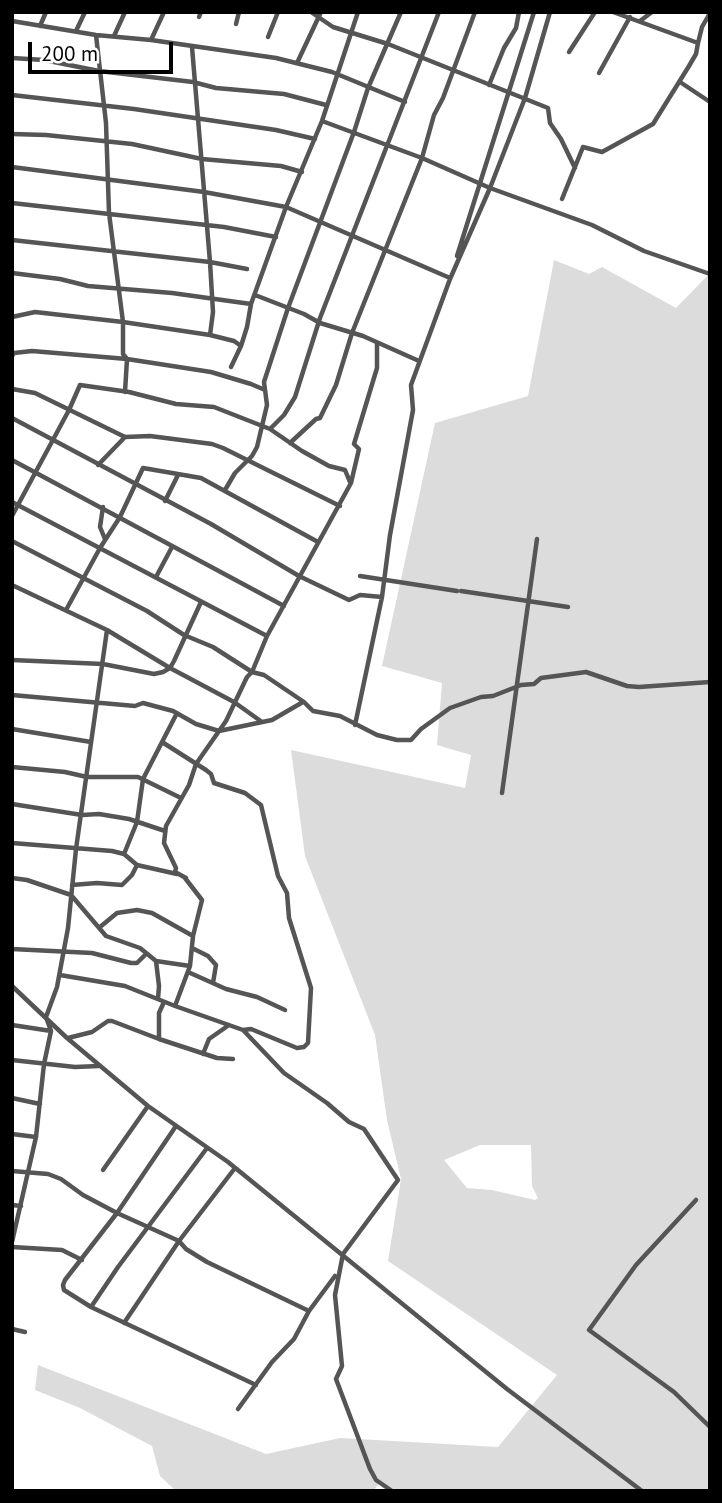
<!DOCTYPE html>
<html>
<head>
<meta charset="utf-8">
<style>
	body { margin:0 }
	#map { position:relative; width:722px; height:1503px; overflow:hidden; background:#fff; font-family:"PT Sans",sans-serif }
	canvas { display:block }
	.frame { position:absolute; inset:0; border:14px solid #000; pointer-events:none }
	.scale { position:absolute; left:28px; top:42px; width:145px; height:32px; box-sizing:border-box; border:4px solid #000; border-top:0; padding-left:9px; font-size:21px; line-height:24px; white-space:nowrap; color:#000; -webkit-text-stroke:5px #fff; paint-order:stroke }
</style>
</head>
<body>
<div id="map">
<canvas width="722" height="1503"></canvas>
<div class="frame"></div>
<div class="scale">200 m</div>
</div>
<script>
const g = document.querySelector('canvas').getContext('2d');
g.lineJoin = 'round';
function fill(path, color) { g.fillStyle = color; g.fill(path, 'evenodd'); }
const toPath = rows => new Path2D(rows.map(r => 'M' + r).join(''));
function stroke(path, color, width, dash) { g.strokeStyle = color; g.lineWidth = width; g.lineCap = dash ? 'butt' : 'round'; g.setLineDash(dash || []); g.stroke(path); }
fill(toPath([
	[554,260,589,274,602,267,676,308,710,273,710,1491,389,1491,379,1484,373,1491,176,1491,160,1476,152,1446,80,1408,35,1390,38,1365,266,1454,340,1438,498,1447,557,1375,388,1261,401,1179,387,1120,375,1035,305,856,291,750,465,788,471,755,437,745,442,683,382,666,435,423,528,396],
	[480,1145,531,1145,532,1186,538,1198,535,1200,492,1190,467,1188,444,1160]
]), '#dcdcdc');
stroke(toPath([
	[311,12,333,27,388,44,548,108,550,123,561,139,575,168],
	[613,12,698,43,702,27,710,13],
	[199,17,201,12],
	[12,21,96,35,151,40,276,58,332,72,405,102],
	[640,21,652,12],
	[236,24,239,12],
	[40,26,46,12],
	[76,31,85,12],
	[96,35,106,123,109,213,123,322,123,354,127,359,125,392],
	[114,36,125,12],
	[268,37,278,12],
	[151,40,164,12],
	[192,47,210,262,213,312,210,335],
	[569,52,595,12],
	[12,58,44,60,99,71,193,82,216,88,284,94,326,105],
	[297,63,321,12],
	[599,73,630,17],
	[680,82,710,102],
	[489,85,504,48,516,28,519,12],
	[12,95,134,109,276,130,315,139],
	[322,121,422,158,490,188,592,225,644,251,710,274],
	[12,134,46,135,132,144,202,159,281,166,302,172],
	[12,167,204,192,286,207,450,278],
	[562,199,583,147,602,152,653,124,689,66,696,54,698,43],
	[12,203,224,227,276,237],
	[12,240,210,262,247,269],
	[457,256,534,12],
	[12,273,60,279,88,286,172,293,251,304],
	[255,295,304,314,320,323,363,336,419,361],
	[12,317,35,312,123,322,210,335,234,341,241,346],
	[12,356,14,353,32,351,127,359,211,372,251,384,265,390],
	[231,367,241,346,247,327,251,304,286,207,322,121,358,12],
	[12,389,35,393,125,437,150,436,212,444,223,448,340,506],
	[12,418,211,524,299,576,349,600,360,595,382,597],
	[270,429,284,415,295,397,320,318,439,12],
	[290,443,316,419,320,418,336,385,352,333,422,158,434,115,443,98,475,12],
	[12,460,284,606],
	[98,465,125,437],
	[225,490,235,473,252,456,257,447,267,405,264,382,288,308,354,132,368,88,401,12],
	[165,501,178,475],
	[12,502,267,636],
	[103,507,100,527,105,539],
	[12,516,69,410,80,385,129,392,176,404,214,407,270,429,302,451,329,466,345,470,350,482],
	[12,541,147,611,184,635,213,647,252,672,264,675,304,702,313,711,340,716,377,735,397,740,411,740,421,729,450,708,481,697,493,696,521,685,534,684,541,678,586,672,627,686,639,687,710,682],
	[360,576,457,591],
	[156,577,172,547],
	[12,585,107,630,170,668,234,702,262,722],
	[461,591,568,607],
	[66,610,100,548,120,517,143,468,201,478,318,542],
	[12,660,103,664,154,674,163,672,170,668,174,661,201,602],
	[12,695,135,706,143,703,173,711,196,724,219,731,272,720,303,702],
	[355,725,382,597,390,535,413,410,411,385,450,279,490,188,525,98,550,12],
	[12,729,91,742],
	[162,742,206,770,211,774,214,783,245,793,261,805,278,876,287,893,289,918,311,988,308,1043,304,1047,297,1048,251,1029,243,1030],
	[12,767,65,772,87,777,138,777,181,798],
	[502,793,537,539],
	[12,804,82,815,99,814,129,819,165,831],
	[12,843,112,851,124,854,137,865,177,874],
	[124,854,137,822,143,779,177,713],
	[12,878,27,880,71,895,106,936,140,948,156,961,159,986,158,999],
	[185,878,202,900,193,936],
	[186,878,175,872,176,868,164,843,166,826,189,785,196,764,226,721,247,677,252,672,267,636,351,483,359,449,354,444,377,368,377,343],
	[72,885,97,883,122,885,132,875,137,865],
	[100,927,117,913,137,910,152,913,193,936,190,966,175,1006,243,1030,284,1073,327,1103,349,1122,364,1129,398,1180,343,1254,335,1295,342,1366,336,1379,370,1469,376,1480,392,1491],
	[192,948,208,956,216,965,213,983],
	[12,949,92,953,131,963,137,963,146,954],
	[156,961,190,966],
	[188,972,226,989,257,997,285,1010],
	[60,975,125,986,175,1006],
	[12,986,67,1038,148,1106,228,1162,507,1389,642,1491],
	[12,1025,51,1031],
	[68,1038,92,1032,108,1021,112,1021,159,1039,159,1013,164,1002],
	[159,1039,217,1058,233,1059],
	[203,1054,209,1039,229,1025],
	[12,1060,75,1067,99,1066],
	[12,1098,40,1104],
	[176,1126,117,1213,65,1280,63,1285,64,1290,91,1307,256,1385],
	[12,1134,36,1137],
	[103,1170,148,1106],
	[12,1171,48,1174,61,1179,83,1195,117,1213,179,1241,186,1249,207,1262,309,1311],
	[696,1200,636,1265,589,1330,674,1392,710,1427],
	[12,1205,21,1206],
	[12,1242,36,1137,44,1064,51,1031,46,1017,57,987,68,928,76,849,107,630],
	[12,1247,62,1250,82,1260],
	[91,1307,118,1267,207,1148],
	[124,1323,179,1241,235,1168],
	[12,1329,25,1332],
	[238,1409,272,1362,294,1339,309,1311,335,1276]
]), '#555', 4.5);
</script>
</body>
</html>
